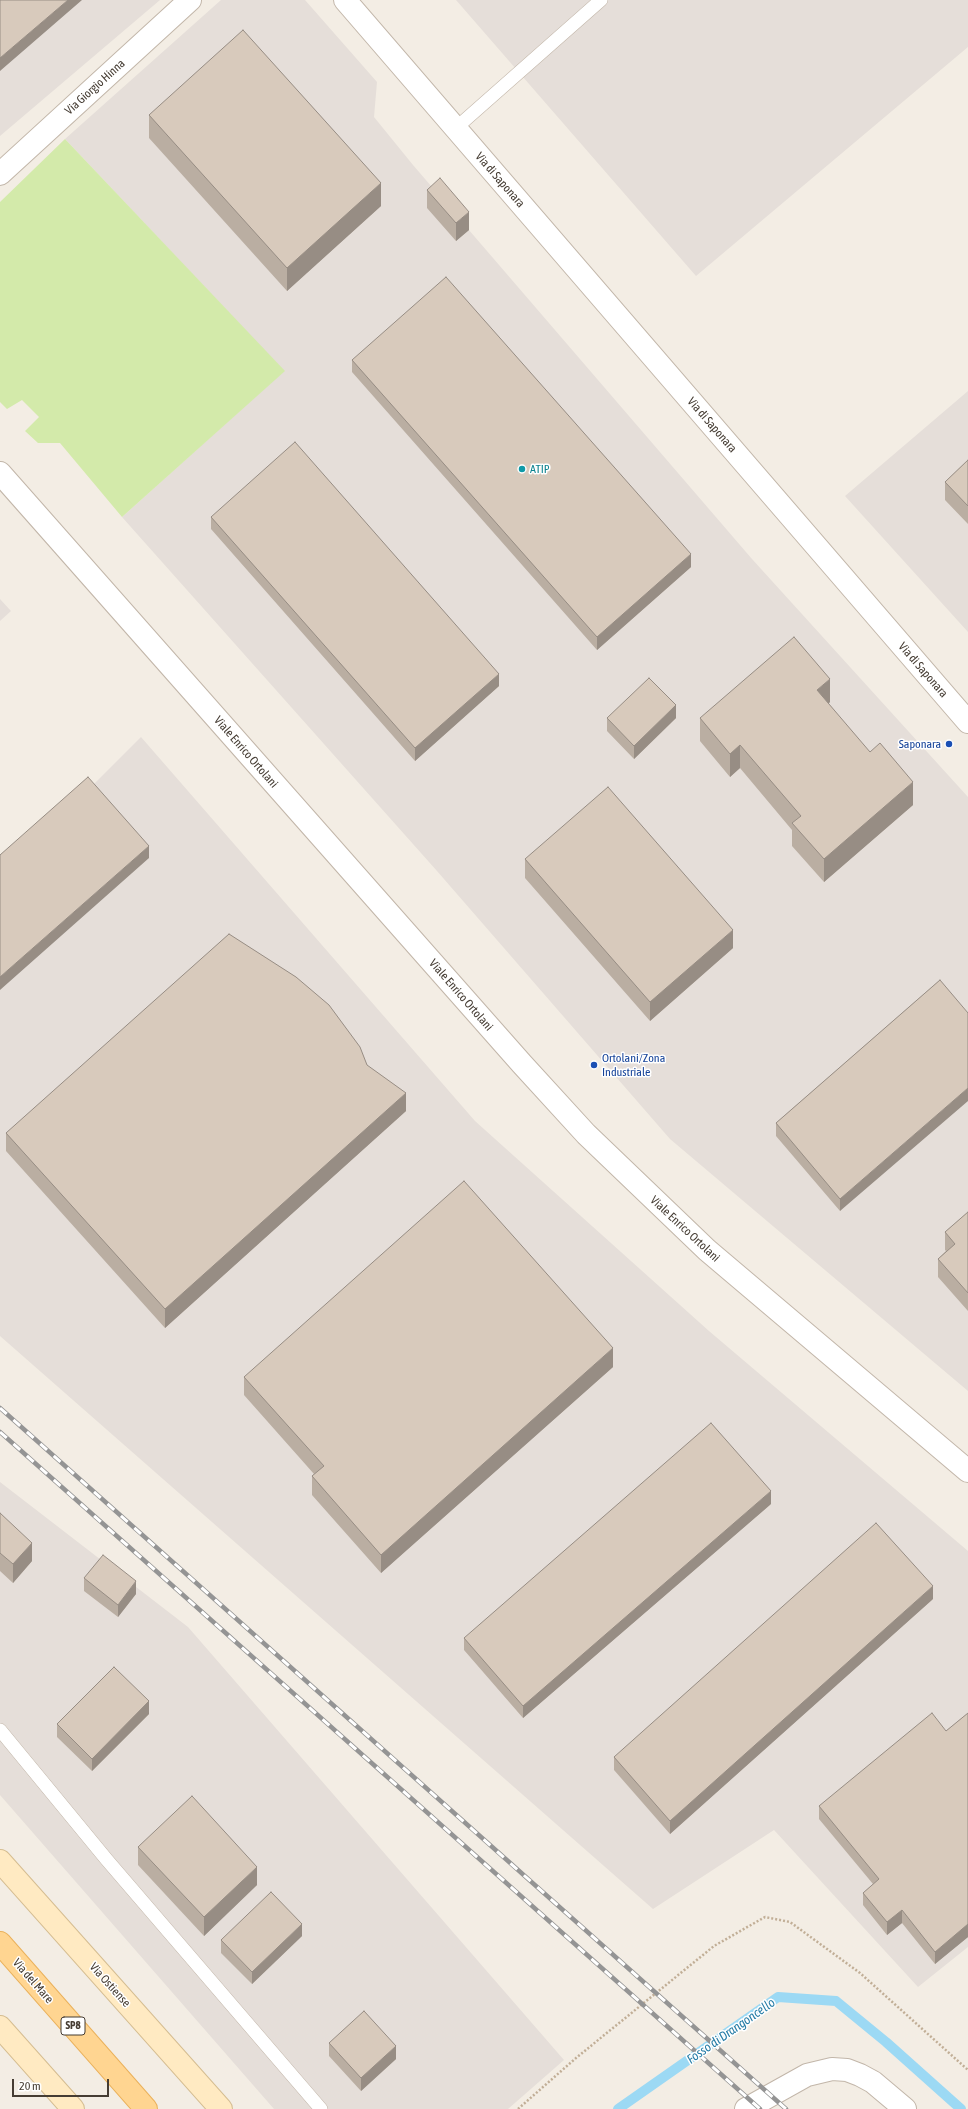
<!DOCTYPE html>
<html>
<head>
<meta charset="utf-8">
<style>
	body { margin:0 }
	#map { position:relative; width:968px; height:2109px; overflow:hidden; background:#f3ede4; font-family:"Asap Condensed",sans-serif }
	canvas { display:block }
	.scale { position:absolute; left:12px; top:2079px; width:97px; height:18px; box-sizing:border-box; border:2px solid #453c33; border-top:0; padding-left:5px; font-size:12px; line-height:14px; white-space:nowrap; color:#453c33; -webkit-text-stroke:3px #fff; paint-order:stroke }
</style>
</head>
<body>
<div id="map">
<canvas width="968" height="2109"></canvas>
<div class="scale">20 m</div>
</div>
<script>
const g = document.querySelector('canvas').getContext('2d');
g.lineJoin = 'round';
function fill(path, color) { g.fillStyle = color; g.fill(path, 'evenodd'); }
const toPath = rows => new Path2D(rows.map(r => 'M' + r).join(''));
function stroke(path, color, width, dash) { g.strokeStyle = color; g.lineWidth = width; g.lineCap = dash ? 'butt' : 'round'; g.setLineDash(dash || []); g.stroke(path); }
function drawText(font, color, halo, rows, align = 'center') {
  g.font = font + ' "Asap Condensed",sans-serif'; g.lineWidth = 3; g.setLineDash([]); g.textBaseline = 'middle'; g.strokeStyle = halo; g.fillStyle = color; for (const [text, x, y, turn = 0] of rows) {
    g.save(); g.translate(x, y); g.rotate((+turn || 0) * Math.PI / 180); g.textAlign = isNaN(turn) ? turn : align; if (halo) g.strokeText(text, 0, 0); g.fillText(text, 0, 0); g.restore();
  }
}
fill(toPath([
	[0,0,160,0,0,136],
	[221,0,305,0,377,82,374,117,413,165,752,559,968,797,968,1391,670,1139,437,871,122,517,284,371,65,139],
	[456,0,968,0,968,47,696,276],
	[968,391,968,632,845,496],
	[0,599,11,611,0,621],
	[141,737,475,1121,709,1331,968,1551,968,1947,918,1987,774,1830,653,1909,0,1336,0,868,88,790],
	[0,1482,188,1627,564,2060,508,2109,274,2109,0,1795]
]), '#e5ded9');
fill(toPath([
	[65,139,285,371,122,517,60,443,38,443,25,431,39,417,22,400,7,409,0,402,0,202]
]), '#d3eaaa');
stroke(toPath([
	[618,2109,778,1997,836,2001,886,2042,961,2109]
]), '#9cd9f4', 10);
const service = toPath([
	[456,128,601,0],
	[0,1730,107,1860,321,2109]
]);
const minor = toPath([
	[0,174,190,0]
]);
const tertiary = toPath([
	[345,0,968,722],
	[0,473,522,1064,586,1134,707,1250,968,1471],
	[746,2109,807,2075,832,2069,847,2070,860,2075,873,2082,905,2109]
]);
const secondary = toPath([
	[0,1861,221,2109],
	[0,2027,73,2109]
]);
const primary = toPath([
	[0,1943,146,2109]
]);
stroke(service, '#c2b6a9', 14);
stroke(minor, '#c2b6a9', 24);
stroke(tertiary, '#c2b6a9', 24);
stroke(secondary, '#d5bd91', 24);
stroke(primary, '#eab15b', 24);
stroke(toPath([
	[518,2109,576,2058,714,1946,765,1917,790,1922,860,1973,968,2070]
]), '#c1ae96', 2.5, [2, 2]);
stroke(service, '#fff', 13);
stroke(minor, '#fff', 22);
stroke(tertiary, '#fff', 22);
stroke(secondary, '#ffeac2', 22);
stroke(primary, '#ffd591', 22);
const rail = toPath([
	[0,1408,786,2109],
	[0,1432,760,2109]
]);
stroke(rail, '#949494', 4.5);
stroke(rail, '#fff', 3, [9]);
fill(toPath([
	[149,115,381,206,287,291,149,138],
	[427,190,469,230,456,241,427,208],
	[352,360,691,567,597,650,352,372],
	[968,460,968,524,945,500,945,482],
	[211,517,499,686,415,761,211,529],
	[830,702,828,704,913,805,824,882,792,846,792,830,740,768,730,777,700,741,700,718],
	[607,718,676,718,634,759,607,731],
	[525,859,733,948,650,1021,525,878],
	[940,980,840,1211,776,1136,776,1123],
	[367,1065,406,1111,165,1328,6,1151,6,1133],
	[968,1212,968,1311,938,1277,938,1259,946,1251,945,1250,945,1232],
	[613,1367,381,1573,312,1495,312,1476,314,1474,244,1395,244,1377],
	[771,1504,523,1718,464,1650,464,1638],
	[0,1513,32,1561,13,1583,0,1571],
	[84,1578,136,1594,118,1617,84,1591],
	[933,1599,670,1834,614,1770,614,1757],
	[968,1713,968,1937,935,1964,902,1923,887,1935,863,1905,863,1893,873,1884,819,1819,819,1806,946,1731],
	[149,1714,92,1771,57,1737,57,1724],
	[138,1847,257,1885,204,1936,138,1865],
	[302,1936,252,1984,221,1953,221,1940],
	[329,2043,396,2059,361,2091,329,2056]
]), '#baaea2');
fill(toPath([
	[68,0,82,0,0,71,0,58],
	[381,183,381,206,287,291,287,268],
	[469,212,469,230,456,241,456,223],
	[691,554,691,567,597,650,597,637],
	[499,674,499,686,415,761,415,748],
	[830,679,830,702,817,714,817,690],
	[676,705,676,718,634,759,634,746],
	[740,745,740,768,730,777,730,754],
	[913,782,913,805,824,882,824,859],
	[149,846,149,858,0,990,0,977],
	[733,930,733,948,650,1021,650,1002],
	[968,1088,968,1101,840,1211,840,1199],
	[406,1093,406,1111,165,1328,165,1309],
	[613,1348,613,1367,381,1573,381,1555],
	[771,1491,771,1504,523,1718,523,1706],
	[32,1543,32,1561,13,1583,13,1564],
	[136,1581,136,1594,118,1617,118,1605],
	[933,1586,933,1599,670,1834,670,1821],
	[149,1701,149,1714,92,1771,92,1759],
	[257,1867,257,1885,204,1936,204,1917],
	[902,1910,902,1923,887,1935,887,1922],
	[302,1924,302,1936,252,1984,252,1972],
	[968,1924,968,1937,935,1964,935,1952],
	[396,2046,396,2059,361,2091,361,2078]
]), '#978d84');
const building = toPath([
	[0,0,68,0,0,58,0,0],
	[243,30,381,183,287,268,149,115,243,30],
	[440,178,469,212,456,223,427,190,440,178],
	[446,277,691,554,597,637,352,360,446,277],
	[295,442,499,674,415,748,211,517,295,442],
	[968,460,968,506,945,482,968,460],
	[794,637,830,679,817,690,870,752,880,743,913,782,824,859,792,823,801,816,740,745,730,754,700,718,794,637],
	[649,678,676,705,634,746,607,718,649,678],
	[88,777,149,846,0,977,0,855,88,777],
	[608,787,733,930,650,1002,525,859,608,787],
	[229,934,296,977,329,1005,360,1047,367,1065,406,1093,165,1309,6,1133,229,934],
	[940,980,968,1013,968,1088,840,1199,776,1123,940,980],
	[464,1181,613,1348,381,1555,312,1476,324,1466,244,1377,464,1181],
	[968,1212,968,1293,938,1259,955,1244,945,1232,968,1212],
	[711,1423,771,1491,523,1706,464,1638,711,1423],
	[0,1513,32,1543,13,1564,0,1553,0,1513],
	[876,1523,933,1586,670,1821,614,1757,876,1523],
	[103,1555,136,1581,118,1605,84,1578,103,1555],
	[114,1667,149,1701,92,1759,57,1724,114,1667],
	[932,1713,946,1731,968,1713,968,1924,935,1952,902,1910,887,1922,863,1893,879,1879,819,1806,932,1713],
	[192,1796,257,1867,204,1917,138,1847,192,1796],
	[271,1892,302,1924,252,1972,221,1940,271,1892],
	[364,2011,396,2046,361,2078,329,2043,364,2011]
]);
fill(building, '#d8cabc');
stroke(building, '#978d84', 1);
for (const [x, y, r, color] of [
	[522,469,4,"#0f9aa8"],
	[949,744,4,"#1a4fb4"],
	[594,1065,4,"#1a4fb4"]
]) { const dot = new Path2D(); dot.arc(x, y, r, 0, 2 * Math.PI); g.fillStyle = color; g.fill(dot); stroke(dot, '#fff', 1.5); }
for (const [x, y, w] of [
	[73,2026,24]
]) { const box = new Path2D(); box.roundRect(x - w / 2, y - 9, w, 18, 3); g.fillStyle = '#fff'; g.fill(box); stroke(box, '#453c33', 1); }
drawText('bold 11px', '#453c33', null, [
	["SP8",73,2026]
]);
drawText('12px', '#453c33', '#fff', [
	["Via Giorgio Hinna",95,87,-42],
	["Via di Saponara",500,180,49],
	["Via di Saponara",712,425,49],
	["Via di Saponara",923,670,49],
	["Viale Enrico Ortolani",246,752,49],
	["Viale Enrico Ortolani",461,995,49],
	["Viale Enrico Ortolani",685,1229,43],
	["Via del Mare",33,1981,49],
	["Via Ostiense",110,1985,48]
]);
drawText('12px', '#0d838f', '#fff', [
	["ATIP",530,469]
], 'left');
drawText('12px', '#164399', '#fff', [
	["Saponara",941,744],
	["Ortolani/Zona",602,1058,"left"],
	["Industriale",602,1072,"left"]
], 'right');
drawText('italic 13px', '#257ca6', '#fff', [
	["Fosso di Drangoncello",731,2031,-35]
]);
</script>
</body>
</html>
